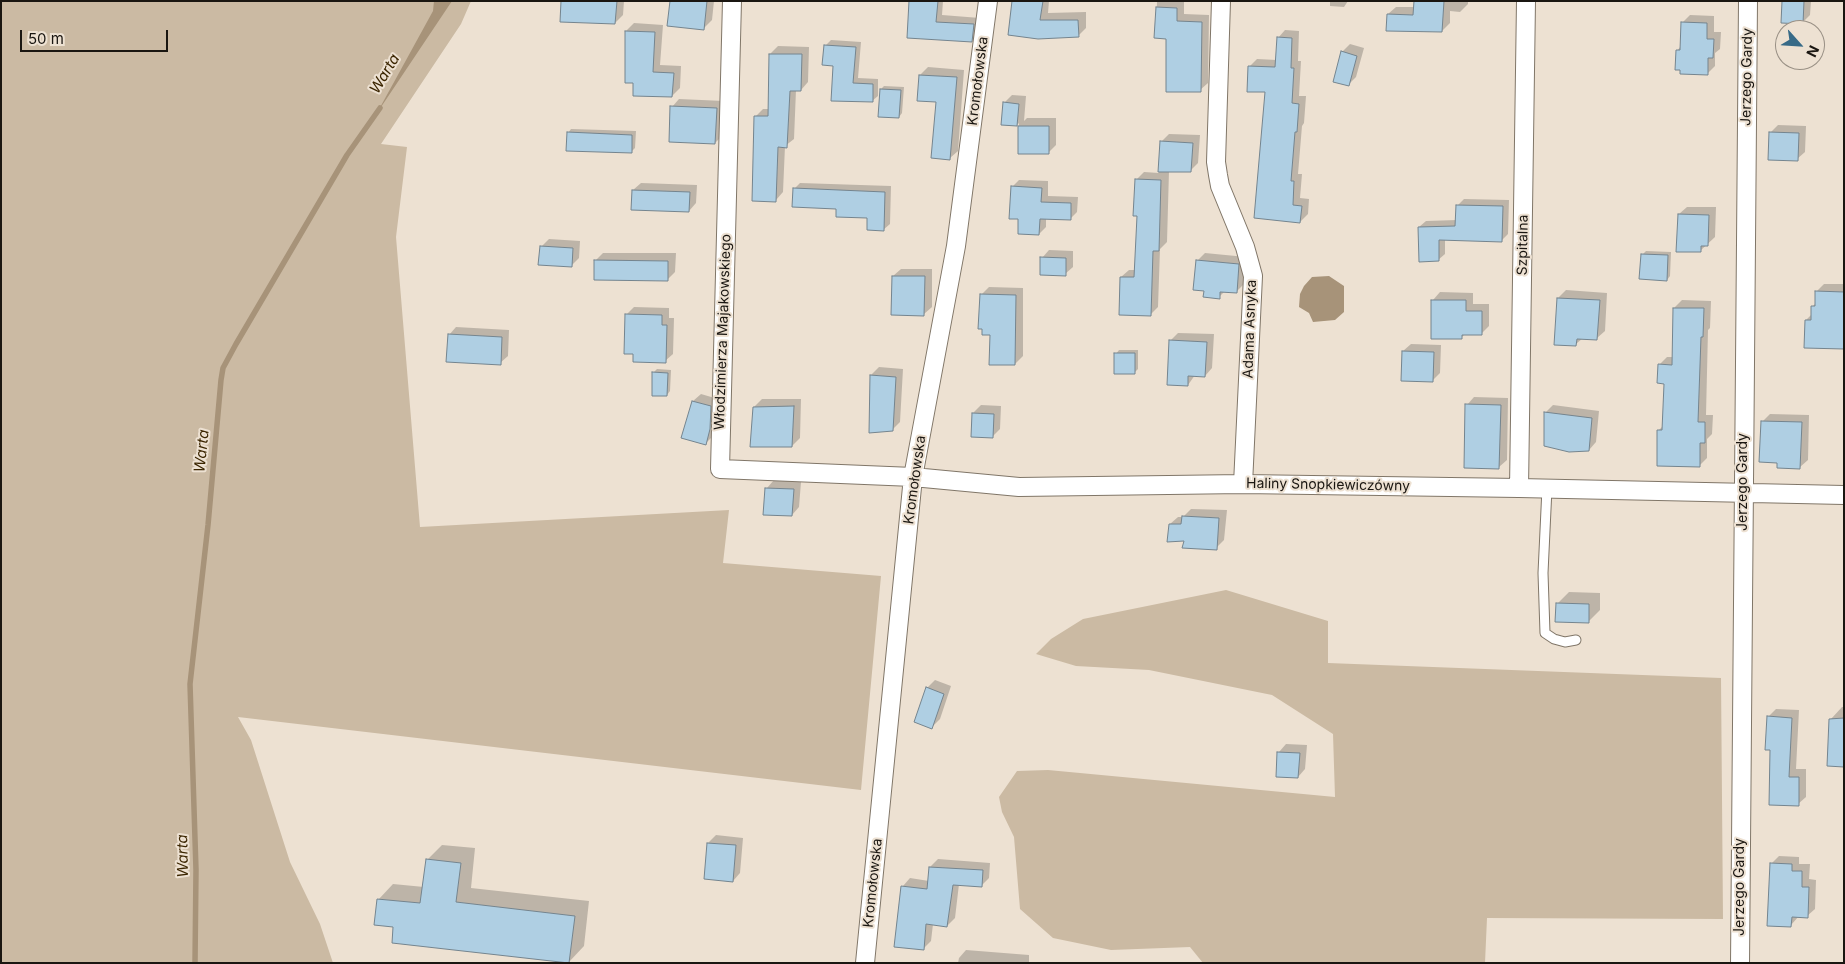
<!DOCTYPE html>
<html>
<head>
<meta charset="utf-8">
<style>
	body { margin:0 }
	#map { position:relative; width:1845px; height:964px; overflow:hidden; background:#ede1d2; font-family:Inter,sans-serif }
	canvas { display:block }
	.frame { position:absolute; inset:0; border:2px solid #1a1611; pointer-events:none }
	.north { position:absolute; left:1775px; top:20px; width:50px; height:50px; box-sizing:border-box; background:#ede1d2; border:1px solid #999085; border-radius:50%; rotate:116deg; font-size:14px; font-weight:700; line-height:20px; text-align:center; color:#1a1611 }
	.north::after { content:''; display:block; margin:auto; width:18px; height:22px; background:#376a87; clip-path:polygon(50% 0,100% 100%,50% 72%,0 100%) }
	.scale { position:absolute; left:20px; top:30px; width:148px; height:22px; box-sizing:border-box; border:2px solid #1a1611; border-top:0; padding-left:6px; font-size:15px; line-height:18px; white-space:nowrap; color:#1a1611; -webkit-text-stroke:4px #ede1d2; paint-order:stroke }
</style>
</head>
<body>
<div id="map">
<canvas width="1845" height="964"></canvas>
<div class="frame"></div>
<div class="north">N</div>
<div class="scale">50 m</div>
</div>
<script>
const g = document.querySelector('canvas').getContext('2d');
g.lineJoin = 'round';
function fill(path, color) { g.fillStyle = color; g.fill(path, 'evenodd'); }
const toPath = rows => new Path2D(rows.map(r => 'M' + r).join(''));
function stroke(path, color, width, dash) { g.strokeStyle = color; g.lineWidth = width; g.lineCap = dash ? 'butt' : 'round'; g.setLineDash(dash || []); g.stroke(path); }
function drawText(font, color, halo, rows, align = 'center') {
  g.font = font + ' Inter,sans-serif'; g.lineWidth = 4; g.setLineDash([]); g.textBaseline = 'middle'; g.strokeStyle = halo; g.fillStyle = color; for (const [text, x, y, turn = 0] of rows) {
    g.save(); g.translate(x, y); g.rotate((+turn || 0) * Math.PI / 180); g.textAlign = isNaN(turn) ? turn : align; if (halo) g.strokeText(text, 0, 0); g.fillText(text, 0, 0); g.restore();
  }
}
fill(toPath([
	[1,1,471,1,461,24,381,144,407,147,396,237,420,527,729,510,723,563,881,576,861,790,238,717,251,740,290,862,320,924,333,963,1,963],
	[1226,590,1328,621,1328,663,1721,678,1723,919,1487,918,1485,963,1203,963,1190,947,1111,950,1053,938,1020,909,1014,837,1002,812,999,797,1017,771,1048,770,1335,797,1333,734,1272,695,1149,670,1076,666,1036,654,1051,639,1083,619]
]), '#cbbaa3');
fill(toPath([
	[434,1,452,1,377,113,433,11],
	[1329,276,1344,286,1344,312,1335,320,1313,322,1309,313,1299,307,1300,294,1304,286,1312,277]
]), '#a79379');
fill(toPath([
	[562,1,624,1,623,15,615,23],
	[671,1,714,1,712,20,704,28],
	[910,1,943,1,942,15,980,18,978,33,972,40,908,37],
	[1013,1,1049,1,1048,13,1086,12,1086,28,1078,36,1039,38],
	[1157,1,1184,1,1184,14,1209,15,1208,83,1200,90,1167,38,1156,37],
	[1330,1,1348,1,1344,7,1330,6],
	[1415,1,1468,1,1468,4,1460,12,1450,11,1450,23,1442,31,1388,14,1396,7,1415,7],
	[1783,1,1811,1,1810,15,1802,23],
	[1690,15,1714,16,1714,32,1721,32,1720,49,1715,53,1715,66,1707,74,1681,69,1677,51,1681,46,1682,23],
	[634,23,663,25,660,65,681,66,680,88,672,96,634,82,626,82,626,31],
	[1285,30,1299,31,1298,61,1301,61,1299,96,1306,96,1304,123,1302,126,1298,174,1302,174,1300,198,1309,199,1308,214,1300,222,1256,217,1266,91,1249,67,1257,59,1277,60,1278,38],
	[831,40,861,42,858,78,878,79,878,96,872,101,833,99,834,65,825,46],
	[1350,44,1364,48,1356,77,1348,85,1342,52],
	[778,46,809,47,808,82,801,90,796,90,794,139,785,146,783,192,776,200,756,116,763,109,769,109,770,54],
	[928,67,964,70,958,151,950,158,938,101,920,75],
	[884,86,904,87,902,113,899,117,881,89],
	[1012,95,1026,96,1024,121,1027,118,1056,118,1056,145,1048,153,1019,153,1019,123,1017,125,1004,103],
	[679,99,724,101,723,135,715,143,672,107],
	[1778,125,1806,126,1805,152,1797,159,1770,133],
	[571,129,636,131,635,148,631,152,568,133],
	[1169,134,1200,135,1198,163,1190,171,1169,171,1167,242,1160,249,1158,307,1150,315,1121,277,1129,270,1136,270,1138,215,1136,180,1144,172,1159,173,1161,142],
	[1019,180,1048,181,1048,196,1078,197,1077,212,1071,218,1046,218,1046,227,1039,234,1020,218,1012,187],
	[641,183,697,185,696,203,689,211,633,190],
	[800,183,891,186,890,224,883,230,869,217,838,207,794,189],
	[1464,199,1509,200,1508,234,1501,241,1445,239,1445,254,1438,260,1419,227,1426,221,1457,220,1457,206],
	[1687,207,1716,207,1715,237,1700,251,1679,214],
	[549,239,580,241,579,258,571,266,541,247],
	[1049,250,1073,251,1073,267,1065,274,1042,258],
	[1646,251,1671,252,1670,276,1667,280,1643,254],
	[603,253,676,253,675,272,668,279,595,261],
	[1205,253,1246,257,1244,284,1236,292,1225,291,1219,297,1205,289,1197,261],
	[901,269,932,269,932,307,924,314,893,276],
	[1824,284,1844,284,1844,348,1806,320,1812,314,1812,307,1816,303,1816,292],
	[989,287,1023,288,1023,356,1015,364,992,334,981,295],
	[1566,290,1607,293,1605,331,1597,338,1583,338,1576,344,1555,343,1558,298],
	[1440,292,1473,293,1473,304,1489,304,1489,326,1481,334,1466,333,1461,338,1433,300],
	[1682,300,1711,301,1710,328,1708,330,1706,415,1713,415,1712,434,1707,439,1707,458,1699,466,1659,430,1663,426,1665,382,1659,365,1667,357,1673,357,1674,308],
	[634,307,669,308,669,318,674,318,673,354,665,361,626,315],
	[456,327,509,330,508,356,500,363,449,335],
	[1178,333,1214,334,1212,368,1205,376,1195,375,1188,385,1170,341],
	[1411,344,1441,345,1440,373,1432,381,1403,351],
	[1119,350,1138,350,1138,369,1134,373,1116,354],
	[879,367,903,369,900,422,892,430,871,375],
	[657,369,671,370,670,391,667,395,653,373],
	[701,394,718,399,713,436,705,444,693,401],
	[1474,397,1508,398,1507,460,1499,467,1467,405],
	[762,399,801,399,800,438,792,446,754,407],
	[981,405,1001,406,1000,429,992,437,973,413],
	[1553,405,1599,411,1596,442,1589,450,1545,413],
	[1770,414,1809,415,1808,460,1800,467,1762,422],
	[774,480,801,482,799,507,792,515,765,513,767,488],
	[1191,509,1227,510,1224,540,1216,548,1185,540,1170,524,1178,517,1183,517],
	[1569,592,1600,593,1600,610,1588,622,1557,604],
	[935,680,951,686,940,719,932,727,927,688],
	[1842,707,1844,707,1844,766,1831,719],
	[1776,709,1799,710,1796,769,1806,769,1806,797,1798,804,1771,749,1768,717],
	[1286,744,1307,745,1305,769,1298,777,1277,776,1279,752],
	[716,835,743,838,740,873,733,881,708,843],
	[442,845,475,848,471,888,589,901,584,946,569,962,395,926,378,900,393,884,424,887,427,860],
	[1779,856,1799,857,1799,864,1810,864,1809,879,1816,880,1815,909,1807,916,1799,916,1791,925,1771,864],
	[938,859,990,863,989,878,982,885,959,884,955,918,947,926,933,924,931,941,923,949,895,946,903,886,910,878,929,881,930,867],
	[966,950,1029,955,1029,963,958,963,959,958]
]), '#0003');
stroke(toPath([
	[195,963,196,870,190,684,208,525,221,380,223,368,236,344,347,155,380,108]
]), '#a79379', 5.5);
const building = toPath([
	[561,1,617,1,615,24,560,22,561,1],
	[670,1,707,1,704,30,667,26,670,1],
	[909,1,938,1,936,22,974,24,972,42,907,38,909,1],
	[1012,1,1043,1,1040,20,1078,20,1079,37,1038,39,1008,35,1012,1],
	[1414,1,1444,1,1442,32,1386,31,1387,14,1413,15,1414,1],
	[1782,1,1804,1,1803,24,1781,23,1782,1],
	[1156,7,1177,8,1177,21,1202,22,1201,92,1166,92,1166,39,1154,38,1156,7],
	[1681,22,1707,23,1707,39,1714,39,1713,58,1708,58,1708,75,1680,74,1680,70,1675,70,1676,50,1680,50,1681,22],
	[625,31,655,32,653,72,674,73,672,97,633,96,633,83,625,83,625,31],
	[1277,37,1292,38,1291,68,1294,68,1292,103,1299,104,1297,132,1295,132,1291,181,1294,181,1293,205,1302,206,1300,223,1254,218,1265,92,1247,92,1248,66,1275,67,1277,37],
	[824,45,856,47,853,83,873,84,873,102,831,101,833,66,822,65,824,45],
	[1341,51,1357,56,1349,86,1333,82,1341,51],
	[769,54,802,54,801,91,790,91,787,148,778,147,776,202,752,201,754,116,768,116,769,54],
	[919,75,957,77,950,160,931,158,936,102,917,101,919,75],
	[880,89,901,90,899,118,878,117,880,89],
	[1003,102,1019,104,1017,126,1001,125,1003,102],
	[670,106,717,108,715,144,669,142,670,106],
	[1018,126,1049,126,1049,154,1018,154,1018,126],
	[567,132,632,135,632,153,566,151,567,132],
	[1769,132,1799,133,1798,161,1768,160,1769,132],
	[1160,141,1193,143,1191,172,1158,172,1160,141],
	[1135,179,1161,180,1159,251,1153,251,1151,316,1119,315,1120,277,1134,277,1137,216,1133,216,1135,179],
	[1011,186,1042,188,1041,202,1071,203,1071,220,1040,219,1039,235,1018,234,1018,219,1009,219,1011,186],
	[793,188,885,192,884,231,867,230,867,218,836,217,836,209,792,207,793,188],
	[632,190,690,192,689,212,631,210,632,190],
	[1456,205,1503,206,1502,242,1439,240,1439,261,1419,262,1418,227,1455,226,1456,205],
	[1678,214,1709,215,1708,246,1701,246,1701,252,1676,252,1678,214],
	[540,246,573,248,572,267,538,265,540,246],
	[1641,254,1668,255,1667,281,1639,279,1641,254],
	[1040,257,1066,258,1066,276,1040,275,1040,257],
	[594,260,668,261,668,281,594,280,594,260],
	[1196,260,1239,264,1237,293,1220,292,1220,299,1203,297,1204,291,1193,290,1196,260],
	[892,276,925,276,924,316,891,315,892,276],
	[1815,291,1844,292,1844,349,1804,348,1805,320,1811,320,1811,306,1815,306,1815,291],
	[980,294,1016,295,1015,365,989,365,990,335,982,335,982,329,978,329,980,294],
	[1557,298,1600,300,1597,340,1577,339,1576,346,1554,345,1557,298],
	[1431,300,1466,300,1466,311,1482,311,1482,335,1462,335,1462,339,1431,339,1431,300],
	[1673,308,1704,308,1703,337,1701,337,1698,422,1705,422,1705,443,1700,443,1700,467,1657,466,1657,430,1662,430,1664,384,1657,383,1658,364,1672,365,1673,308],
	[625,314,662,315,662,325,667,325,666,363,633,362,633,354,624,354,625,314],
	[448,334,502,337,501,365,446,362,448,334],
	[1169,340,1207,342,1205,377,1188,376,1188,386,1167,385,1169,340],
	[1402,351,1434,352,1433,382,1401,381,1402,351],
	[1114,353,1135,353,1135,374,1114,374,1114,353],
	[652,372,668,373,667,396,652,396,652,372],
	[870,375,896,377,893,431,869,433,870,375],
	[692,401,711,406,710,429,706,445,681,438,692,401],
	[1465,404,1501,405,1499,469,1464,468,1465,404],
	[794,406,792,447,750,447,753,407,794,406],
	[1544,412,1592,418,1589,451,1569,452,1544,446,1544,412],
	[972,413,994,414,993,438,971,437,972,413],
	[1761,421,1802,422,1800,469,1777,468,1777,463,1759,462,1761,421],
	[765,488,794,489,792,516,763,515,765,488],
	[1182,516,1219,518,1217,550,1182,548,1184,541,1167,542,1169,524,1181,524,1182,516],
	[1556,603,1589,604,1589,623,1555,622,1556,603],
	[926,687,944,694,932,729,914,722,926,687],
	[1767,716,1792,718,1789,777,1799,777,1799,806,1769,805,1770,750,1765,750,1767,716],
	[1844,718,1844,767,1827,766,1829,719,1844,718],
	[1277,752,1300,753,1298,778,1276,777,1277,752],
	[707,843,736,845,733,882,704,879,707,843],
	[426,859,461,863,456,902,575,916,569,963,392,943,393,927,374,925,377,899,420,903,426,859],
	[1770,863,1792,864,1792,871,1802,871,1802,887,1809,887,1808,918,1792,917,1791,927,1767,926,1770,863],
	[929,867,983,870,982,887,953,885,947,927,926,924,924,950,894,947,901,886,927,889,929,867]
]);
fill(building, '#afcfe3');
stroke(building, '#74848e', 1);
const service = toPath([
	[1547,488,1543,573,1545,633,1554,639,1565,642,1576,640]
]);
const minor = toPath([
	[732,1,720,469,913,477,1019,487,1243,484,1519,488,1844,495],
	[1221,1,1216,162,1218,175,1220,186,1245,247,1253,276,1243,484],
	[1519,488,1526,1],
	[865,963,913,477,956,246,988,1],
	[1740,963,1748,1]
]);
stroke(service, '#807668', 11);
stroke(minor, '#807668', 20);
stroke(service, '#fff', 9);
stroke(minor, '#fff', 18);
drawText('14px', '#1a1611', '#ede1d2', [
	["Jerzego Gardy",1747,77,-89],
	["Kromołowska",978,81,-83],
	["Szpitalna",1523,245,-89],
	["Adama Asnyka",1250,329,-88],
	["Włodzimierza Majakowskiego",723,332,-88],
	["Kromołowska",915,480,-82],
	["Jerzego Gardy",1743,482,-90],
	["Haliny Snopkiewiczówny",1328,485,1],
	["Kromołowska",873,883,-84],
	["Jerzego Gardy",1740,887,-90]
]);
drawText('italic 15px', '#3b2500', '#ede1d2', [
	["Warta",385,74,-59],
	["Warta",202,451,-84],
	["Warta",183,856,-91]
]);
</script>
</body>
</html>
